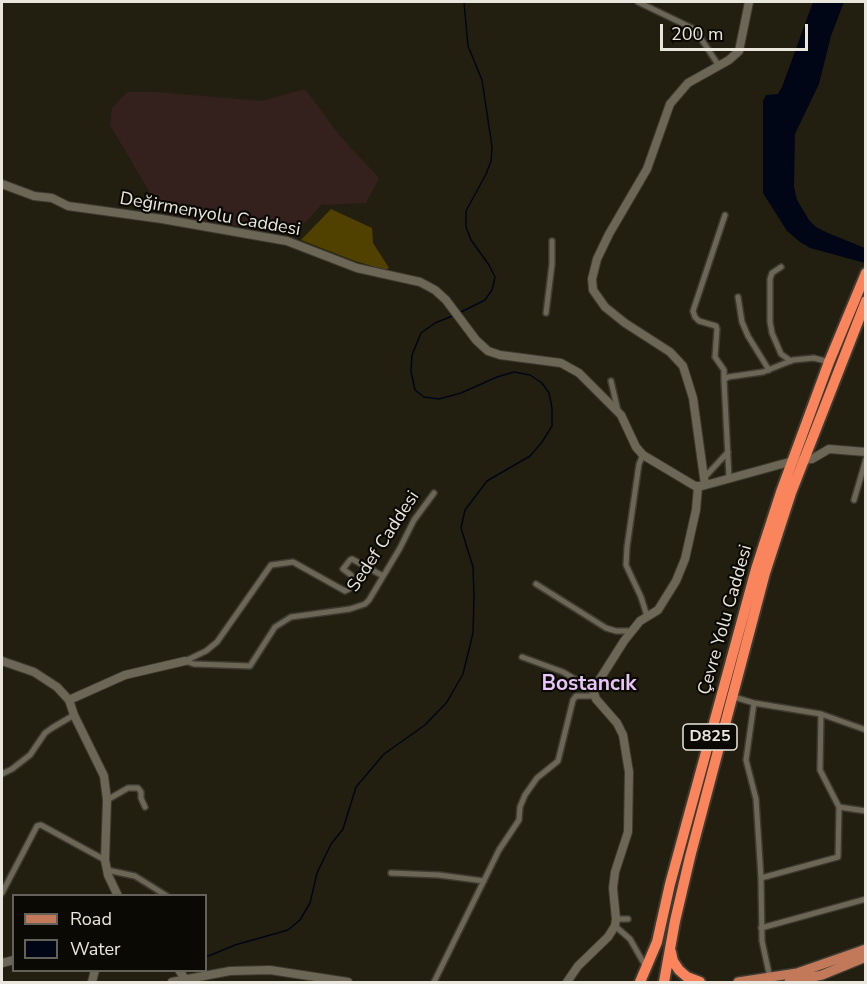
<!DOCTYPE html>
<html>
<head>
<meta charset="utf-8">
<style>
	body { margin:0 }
	#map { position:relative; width:867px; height:984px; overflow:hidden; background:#231f10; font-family:"Nunito Sans",sans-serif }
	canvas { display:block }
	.frame { position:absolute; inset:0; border:3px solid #e9e6dd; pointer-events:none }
	.legend { position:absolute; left:12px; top:894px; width:195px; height:78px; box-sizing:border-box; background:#0b0904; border:2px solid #64615b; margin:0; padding:8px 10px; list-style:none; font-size:18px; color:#e9e6dd }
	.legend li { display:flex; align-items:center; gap:12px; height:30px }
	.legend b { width:30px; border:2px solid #64615b }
	.scale { position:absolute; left:660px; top:24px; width:148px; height:27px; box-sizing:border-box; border:3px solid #e9e6dd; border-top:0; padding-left:8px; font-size:18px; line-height:21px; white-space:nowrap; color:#e9e6dd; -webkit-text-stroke:4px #0b0904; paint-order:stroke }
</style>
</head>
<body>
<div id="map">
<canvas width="867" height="984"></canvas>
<div class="frame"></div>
<ul class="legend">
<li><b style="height:8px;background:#c17959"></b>Road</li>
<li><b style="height:16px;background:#000616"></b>Water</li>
</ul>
<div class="scale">200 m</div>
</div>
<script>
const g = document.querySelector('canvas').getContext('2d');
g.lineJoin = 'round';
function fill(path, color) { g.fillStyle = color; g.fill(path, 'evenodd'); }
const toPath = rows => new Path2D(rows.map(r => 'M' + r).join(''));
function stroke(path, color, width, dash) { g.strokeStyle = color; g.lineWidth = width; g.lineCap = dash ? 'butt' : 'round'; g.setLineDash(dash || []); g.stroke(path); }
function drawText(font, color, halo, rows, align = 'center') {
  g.font = font + ' "Nunito Sans",sans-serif'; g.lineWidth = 4.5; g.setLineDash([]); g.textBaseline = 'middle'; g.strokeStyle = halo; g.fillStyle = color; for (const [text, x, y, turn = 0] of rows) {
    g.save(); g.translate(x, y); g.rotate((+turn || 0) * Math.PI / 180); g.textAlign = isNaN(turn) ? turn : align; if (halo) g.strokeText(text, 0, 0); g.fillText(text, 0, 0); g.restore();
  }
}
fill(toPath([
	[305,89,340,136,379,178,366,203,321,205,293,236,168,215,159,208,110,125,112,108,127,92,156,92,261,101]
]), '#34211e');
fill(toPath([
	[331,209,372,228,373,243,389,268,385,270,352,260,301,240]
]), '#504101');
fill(toPath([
	[813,2,844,2,831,36,819,84,795,134,794,187,797,200,809,220,816,227,828,233,865,248,865,263,810,248,800,242,787,231,763,193,763,101,766,95,778,94,782,87]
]), '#000616');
stroke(toPath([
	[459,313,485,300,492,290,495,277,489,265,471,240,466,227,466,211,486,174,491,161,492,147,482,80,468,46,464,2],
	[206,957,235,945,288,930,300,920,310,903,317,873,331,844,343,829,356,787,384,754,425,725,447,702,463,674,473,633,474,596,473,567,461,528,465,510,487,481,530,456,542,442,552,426,552,408,549,393,542,383,530,375,514,372,497,377,461,393,439,399,424,397,415,390,411,371,412,355,421,333,435,323,455,315]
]), '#000616', 1.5);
const street = toPath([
	[638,2,692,28,698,34,719,66],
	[781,267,772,273,770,279,770,322,772,333,781,354,791,361],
	[738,297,742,322,748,336,769,370],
	[546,313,552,264,552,241],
	[724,380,724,370,715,357,717,329,716,326,699,321,695,317,693,311,725,215],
	[611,381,618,411],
	[643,455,639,464,627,547,626,565,641,597,647,616],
	[704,478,728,452],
	[729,478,724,380,728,377,763,372,793,360,814,358,829,362],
	[854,500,866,459],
	[536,584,606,628,616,631,632,631],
	[522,657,563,672,593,690],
	[185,661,194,664,250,666,275,627,291,617,350,609,365,604,369,600,400,548,414,520,434,493],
	[185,661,206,651,217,642,271,565,293,562,345,591,349,589,352,580,351,575,343,569,350,560,352,559,383,576],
	[734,697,754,703,821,714,820,770,839,807],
	[754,703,746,760,756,799,761,878],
	[821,714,866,730],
	[2,774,12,769,30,755,45,733,52,728,74,715],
	[107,800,128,788,138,788,141,792,141,798,145,807],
	[107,870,135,876,167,896],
	[391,873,439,875,484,881],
	[2,893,37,826,41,825,105,860],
	[616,919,628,919],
	[615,926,630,939,646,967],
	[761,928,866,899],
	[770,978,762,941,761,878,838,857,839,807,866,811],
	[434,982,499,850,519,820,520,807,525,795,537,778,558,761,573,700,576,696,594,696]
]);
const secondary = toPath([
	[2,184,34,196,52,198,68,206,162,219,287,241,357,268,420,282,435,290,446,300,476,340,488,351,500,355,561,363,579,373,621,415,636,447,643,455,695,486,702,486,793,461,812,459,829,449,866,452],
	[705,485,693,398,683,366,670,352,625,323,605,307,593,290,592,279,597,259,609,234,647,169,670,104,688,83,729,60,739,51,749,2],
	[2,661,34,672,57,687,69,700,74,715,104,776,107,800,105,860,108,875,118,896],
	[69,700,125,675,185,661],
	[2,963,14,960],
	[179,970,185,979],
	[92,982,95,970],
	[172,982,230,971,270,970,348,982],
	[567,982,578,966,608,937,615,926,616,919,613,888,615,872,628,832,629,772,623,735,617,723,596,699,593,690,624,641,640,621,658,610,676,581,685,559,696,510,698,487]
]);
const primary = toPath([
	[738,982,797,973,866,949],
	[789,982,822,975,866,957]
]);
const highway = toPath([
	[671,952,673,961,679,970,687,977,700,982],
	[640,982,657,942,670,884,756,569,781,492,829,362,866,273],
	[664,982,675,921,690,857,765,573,791,493,866,301]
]);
stroke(street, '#3d3a31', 8);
stroke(secondary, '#3d3a31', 10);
stroke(primary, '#3d3a31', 12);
stroke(highway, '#3d3a31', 14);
stroke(street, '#6b6655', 5);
stroke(secondary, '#6b6655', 8);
stroke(primary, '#c17959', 9);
stroke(highway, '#fa855c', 10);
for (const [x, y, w] of [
	[710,737,54]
]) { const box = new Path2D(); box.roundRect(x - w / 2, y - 13, w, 26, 4.5); g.fillStyle = '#0b0904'; g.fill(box); stroke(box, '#e9e6dd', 1.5); }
drawText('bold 16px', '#e9e6dd', null, [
	["D825",710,737]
]);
drawText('18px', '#e9e6dd', '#0b0904', [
	["Değirmenyolu Caddesi",210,215,10],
	["Sedef Caddesi",384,542,-57],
	["Çevre Yolu Caddesi",726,620,-74]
]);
drawText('bold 21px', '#e7c5f9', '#0b0904', [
	["Bostancık",589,685]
]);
</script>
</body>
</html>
